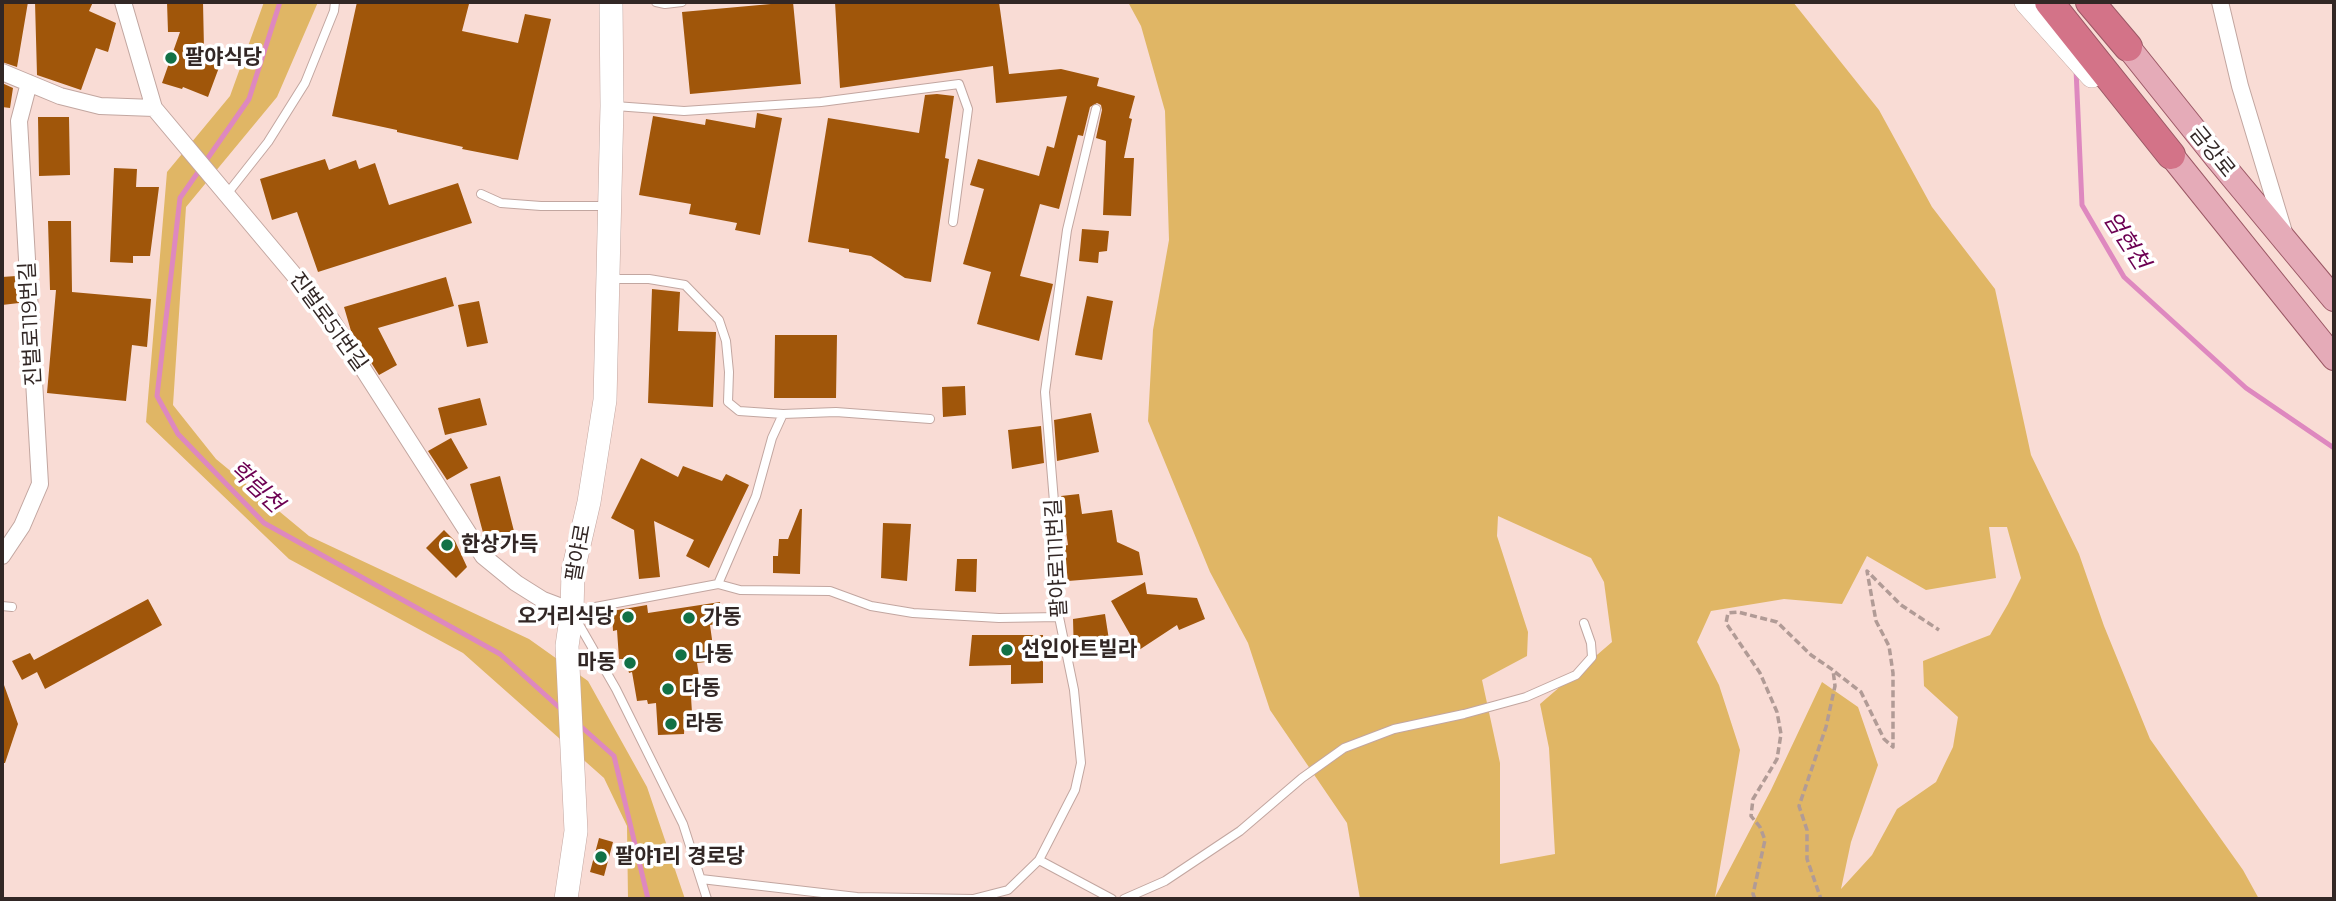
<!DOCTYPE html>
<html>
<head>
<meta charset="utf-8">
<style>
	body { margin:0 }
	#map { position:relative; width:2336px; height:901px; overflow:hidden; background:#f9dcd5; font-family:Montserrat,sans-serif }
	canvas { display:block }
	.frame { position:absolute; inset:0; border:4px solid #322725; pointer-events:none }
</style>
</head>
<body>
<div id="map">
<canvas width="2336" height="901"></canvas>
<div class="frame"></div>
</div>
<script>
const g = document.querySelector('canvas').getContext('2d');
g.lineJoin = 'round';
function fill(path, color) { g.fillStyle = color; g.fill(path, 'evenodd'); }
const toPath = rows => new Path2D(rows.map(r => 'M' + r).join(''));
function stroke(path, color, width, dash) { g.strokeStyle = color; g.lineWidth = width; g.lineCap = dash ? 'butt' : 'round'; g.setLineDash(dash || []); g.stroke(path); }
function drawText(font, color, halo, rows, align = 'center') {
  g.font = font + ' Montserrat,"Noto Sans KR",sans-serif'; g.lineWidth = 7; g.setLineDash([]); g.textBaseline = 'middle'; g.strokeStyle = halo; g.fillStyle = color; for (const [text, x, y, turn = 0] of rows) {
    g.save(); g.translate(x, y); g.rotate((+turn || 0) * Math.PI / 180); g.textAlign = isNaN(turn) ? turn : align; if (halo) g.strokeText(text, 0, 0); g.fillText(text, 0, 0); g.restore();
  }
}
fill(toPath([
	[264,2,318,2,277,97,186,207,173,405,216,459,309,536,529,639,588,681,647,787,685,899,628,899,627,826,604,778,463,653,289,559,146,422,167,172,230,96],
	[1128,2,1793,2,1879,110,1932,207,1995,289,2031,455,2079,554,2104,626,2150,739,2243,870,2259,899,1360,899,1347,823,1270,710,1248,643,1210,572,1148,421,1153,330,1169,240,1165,111,1141,26],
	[1498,516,1591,558,1604,582,1612,642,1540,704,1549,748,1555,854,1500,864,1500,763,1482,680,1527,656,1528,632,1497,536],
	[1989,527,2007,527,2021,578,2008,604,1990,635,1923,661,1924,686,1958,717,1953,747,1936,782,1897,809,1872,855,1841,889,1851,842,1878,765,1858,707,1822,682,1771,790,1715,897,1740,750,1719,685,1697,642,1711,611,1784,599,1842,604,1867,556,1926,590,1996,578]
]), '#e0b665');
stroke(toPath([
	[280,2,249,99,180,198,157,396,178,434,264,523,500,654,562,710],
	[2076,69,2082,205,2124,277,2246,388,2334,448],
	[577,723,614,756,648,899]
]), '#de88bf', 5);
fill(toPath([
	[2,2,28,2,17,67,2,62],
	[35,2,93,2,89,11,116,23,108,52,96,48,81,90,37,75],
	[167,2,203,2,204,49,224,54,208,97,183,87,182,89,162,83,180,32,168,32],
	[357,2,460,2,469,4,462,31,518,43,525,14,551,19,518,160,462,149,463,147,397,132,397,130,332,116],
	[793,2,801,84,690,94,682,12],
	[835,2,999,2,1009,74,1061,69,1099,78,1097,86,1135,96,1129,118,1132,119,1124,158,1134,158,1131,216,1103,215,1106,141,1096,138,1102,110,1101,105,1097,103,1090,107,1083,136,1078,135,1059,209,1040,204,1020,276,1053,284,1039,341,977,324,991,272,963,264,984,189,970,185,978,159,1039,176,1047,146,1054,148,1067,96,996,103,993,66,840,88],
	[2,83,13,88,10,108,2,107],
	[937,94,954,96,945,158,949,159,931,282,905,278,871,256,849,252,849,249,808,242,828,118,919,133,925,95],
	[757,113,782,118,760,235,735,230,737,223,689,214,691,204,639,195,653,116,705,125,706,119,755,128],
	[38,117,69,117,70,175,39,176],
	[325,159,329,170,356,160,359,169,375,163,389,205,458,183,472,223,318,272,297,212,272,220,260,179],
	[114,168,137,169,136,187,159,187,150,256,133,256,133,263,110,262],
	[48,221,71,221,72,292,151,299,147,347,132,345,126,401,47,393,56,290,50,290],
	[1082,229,1109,231,1107,251,1099,252,1098,263,1079,261],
	[16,276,19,303,2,305,2,277],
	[446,277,454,306,378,328,397,365,379,375,351,331,344,307],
	[652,289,680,292,678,331,716,332,713,407,648,403],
	[1087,296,1113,301,1102,360,1075,355],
	[479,301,488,343,467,347,458,305],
	[775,335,837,335,836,398,774,398],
	[965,386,966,415,943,417,942,387],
	[480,398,487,425,445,435,438,408],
	[1091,413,1099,452,1057,461,1054,420],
	[1041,426,1044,463,1012,469,1008,430],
	[451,438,468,468,447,480,428,451],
	[641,458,678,477,683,466,722,481,726,474,749,485,709,568,686,556,694,540,654,521,660,577,639,579,634,530,611,518],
	[500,476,517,543,492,549,485,540,470,484],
	[1079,494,1082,514,1112,510,1117,542,1139,552,1143,575,1068,581,1064,546,1068,545,1061,496],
	[800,509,802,509,800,574,773,573,773,556,778,556,779,539,788,539],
	[883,523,911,524,907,581,881,578],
	[444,530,455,541,467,567,456,578,426,548],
	[957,559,977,559,976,592,955,591],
	[1145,582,1147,594,1197,598,1205,619,1179,630,1177,625,1139,650,1111,601],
	[148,599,162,625,45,689,37,672,22,680,12,661,30,653,34,660],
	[720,602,723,623,710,625,715,661,697,663,702,695,691,697,692,713,685,715,684,734,658,735,656,703,648,704,647,700,637,701,632,672,629,673,628,668,624,669,623,659,619,659,617,630,613,631,612,611,647,605,648,613],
	[1105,614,1111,653,1074,657,1073,619],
	[972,635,1043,635,1043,683,1011,684,1011,665,969,666],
	[4,685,18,724,5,763,2,763,2,686],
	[599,838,613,842,604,876,590,872]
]), '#a0560a');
const lane = toPath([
	[656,2,665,4,682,2],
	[615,106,684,111,821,102,959,84,968,109,953,222],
	[227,194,268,142,305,83,334,11,335,2],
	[481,194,501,203,541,206,607,206],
	[611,279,649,279,685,285,719,320,726,341,729,372,728,402,739,411,783,414],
	[718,584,756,496,772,438,783,414,836,412,930,419],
	[2,606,12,607],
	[574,611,718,584,740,590,830,591,871,606,913,613,999,618,1059,617],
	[577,621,616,689,683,824,707,899],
	[1039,860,1112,899],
	[701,879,857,897,973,899,1008,890,1039,860,1075,790,1081,763,1074,690,1059,617,1057,538,1045,392,1067,230,1096,109],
	[1124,899,1165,881,1240,831,1302,778,1344,748,1394,729,1464,714,1526,697,1576,675,1592,657,1591,643,1584,623]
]);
const street = toPath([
	[123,2,154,108,331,319,483,556,516,583,543,600,572,611],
	[2220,2,2240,86,2284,232],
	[2,72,60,96,100,106,154,108],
	[2,556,22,526,40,484,19,121,29,83]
]);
const secondary = toPath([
	[2026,2,2092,76],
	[566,899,576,831,567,646,572,611,573,571,589,502,605,400,612,106,611,2]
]);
const primary = toPath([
	[2128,47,2216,157,2334,299],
	[2171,155,2334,358]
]);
const highway = toPath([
	[2049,2,2171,155],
	[2090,2,2128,47]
]);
stroke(lane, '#c2a6a0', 10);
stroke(street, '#c2a6a0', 18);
stroke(secondary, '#c2a6a0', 24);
stroke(primary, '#9b5865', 26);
stroke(highway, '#9b5865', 30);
stroke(toPath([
	[1835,672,1861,692,1884,739,1893,747,1893,673,1889,646,1876,621,1867,571,1901,605,1939,630],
	[1755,899,1753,894,1765,840,1760,827,1751,816,1753,799,1777,759,1781,734,1777,712,1760,673,1726,623,1728,613,1738,612,1777,622,1811,655,1833,670,1835,686,1826,727,1799,806,1807,830,1807,859,1821,899]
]), '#b19b96', 3.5, [7, 3.5]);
stroke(lane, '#fff', 8);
stroke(street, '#fff', 16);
stroke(secondary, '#fff', 23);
stroke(primary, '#e5abb8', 24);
stroke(highway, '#d37388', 28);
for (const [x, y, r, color] of [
	[171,58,7,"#127146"],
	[447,545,7,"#127146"],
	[628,617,7,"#127146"],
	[689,618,7,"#127146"],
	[1007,650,7,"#127146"],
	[681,655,7,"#127146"],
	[630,663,7,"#127146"],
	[668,689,7,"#127146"],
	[671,724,7,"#127146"],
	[601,857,7,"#127146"]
]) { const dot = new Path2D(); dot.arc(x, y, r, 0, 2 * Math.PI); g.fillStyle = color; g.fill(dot); stroke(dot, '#fff', 2.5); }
drawText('bold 21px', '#322725', '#fff', [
	["팔야식당",185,58],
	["한상가득",461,545],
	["오거리식당",614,617,"right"],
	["가동",703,618],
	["선인아트빌라",1021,650],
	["나동",695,655],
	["마동",616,663,"right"],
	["다동",682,689],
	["라동",685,724],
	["팔야1리 경로당",615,857]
], 'left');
drawText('21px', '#322725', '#fff', [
	["금강로",2212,152,51],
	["진벌로51번길",328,322,54],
	["진벌로119번길",31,324,-93],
	["팔야로",579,553,-80],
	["팔야로111번길",1057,558,-93]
]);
drawText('italic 23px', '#6c0052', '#fff', [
	["엄현천",2126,241,57],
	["학림천",256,487,43]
]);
</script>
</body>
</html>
